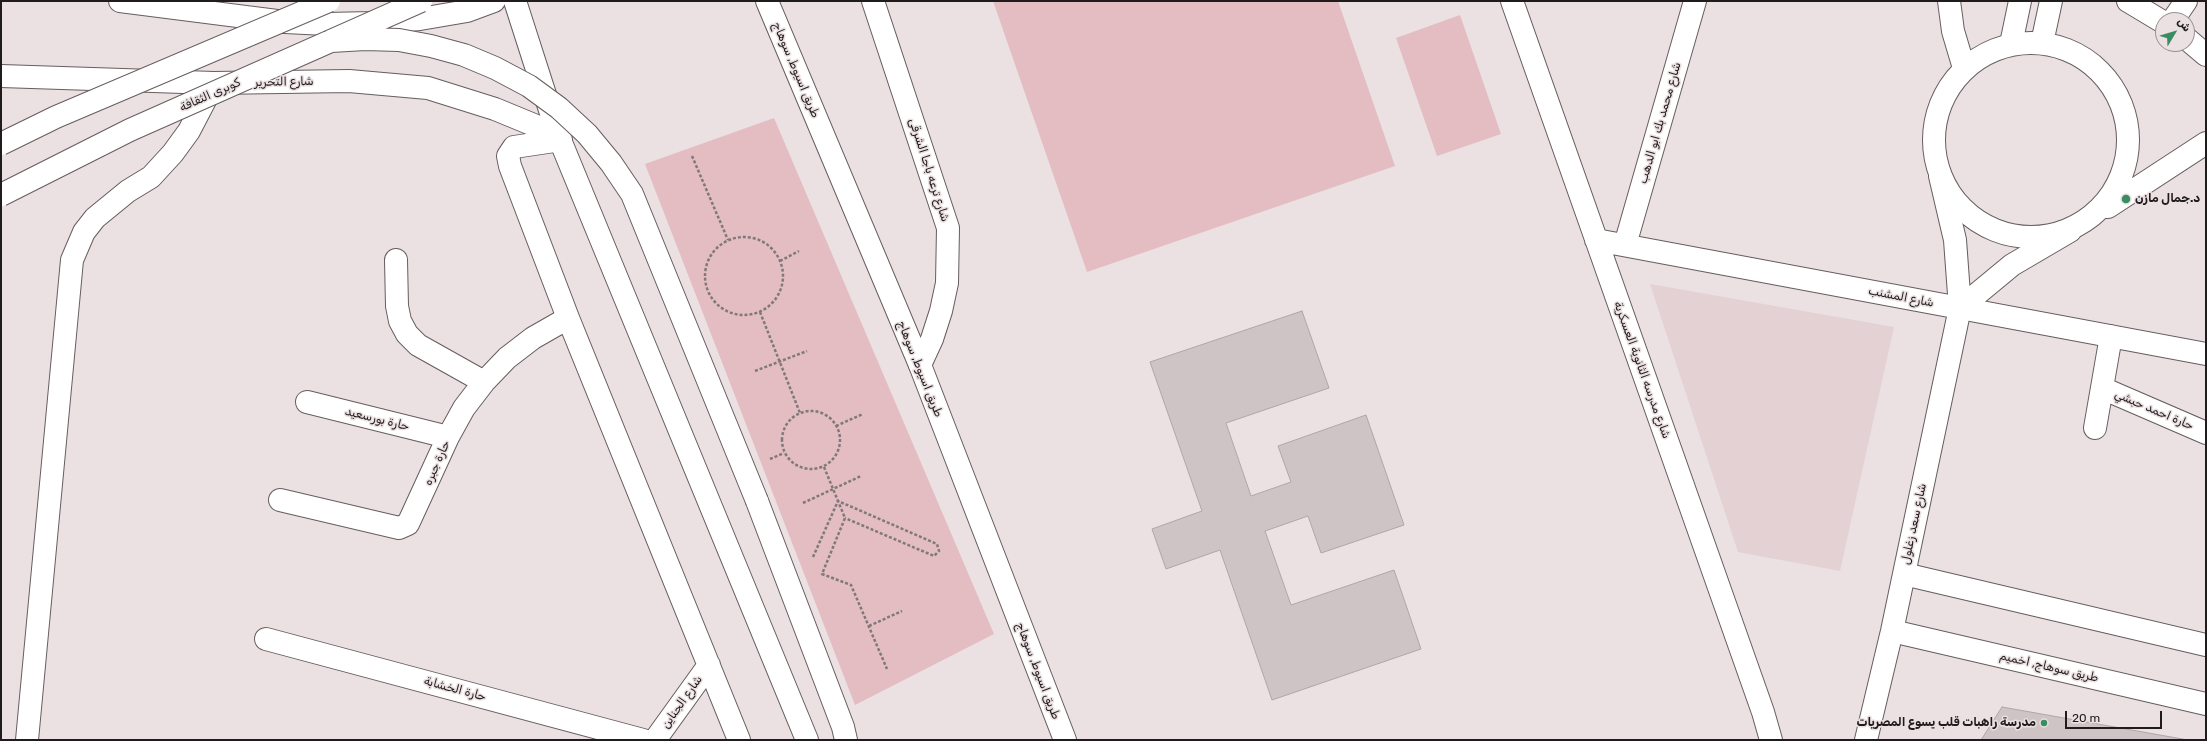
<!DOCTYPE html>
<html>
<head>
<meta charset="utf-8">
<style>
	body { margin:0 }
	#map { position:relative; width:2207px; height:741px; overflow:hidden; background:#ebe0e2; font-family:Rubik,Cairo,sans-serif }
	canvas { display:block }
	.frame { position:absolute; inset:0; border:2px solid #201c1d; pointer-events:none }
	.north { position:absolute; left:2155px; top:12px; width:40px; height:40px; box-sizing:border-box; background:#ebe0e2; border:1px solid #9a9293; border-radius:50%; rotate:52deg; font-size:11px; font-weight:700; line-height:16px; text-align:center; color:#201c1d }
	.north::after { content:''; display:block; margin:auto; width:14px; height:18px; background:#398d60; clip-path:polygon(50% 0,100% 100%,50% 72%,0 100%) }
	.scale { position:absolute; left:2065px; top:711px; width:97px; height:18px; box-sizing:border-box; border:2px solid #201c1d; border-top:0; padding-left:5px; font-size:12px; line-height:14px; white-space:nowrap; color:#201c1d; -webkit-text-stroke:3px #ebe0e2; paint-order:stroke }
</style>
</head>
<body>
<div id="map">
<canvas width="2207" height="741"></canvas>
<div class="frame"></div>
<div class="north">ش</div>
<div class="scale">20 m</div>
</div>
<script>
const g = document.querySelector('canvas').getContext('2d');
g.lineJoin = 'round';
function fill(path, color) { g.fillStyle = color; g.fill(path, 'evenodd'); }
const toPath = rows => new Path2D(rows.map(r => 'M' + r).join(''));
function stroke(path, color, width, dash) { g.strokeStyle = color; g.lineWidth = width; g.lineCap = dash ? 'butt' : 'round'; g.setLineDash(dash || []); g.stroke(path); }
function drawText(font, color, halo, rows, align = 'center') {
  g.font = font + ' Rubik,Cairo,sans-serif'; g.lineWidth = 3; g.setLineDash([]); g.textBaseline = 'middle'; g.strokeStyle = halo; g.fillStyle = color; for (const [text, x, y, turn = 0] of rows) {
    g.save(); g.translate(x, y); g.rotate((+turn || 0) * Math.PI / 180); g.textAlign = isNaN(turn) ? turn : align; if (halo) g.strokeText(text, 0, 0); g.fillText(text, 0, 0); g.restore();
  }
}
fill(toPath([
	[1650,284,1894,327,1840,571,1738,552]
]), '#e4d1d4');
fill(toPath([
	[993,1,1338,1,1395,166,1087,272],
	[1460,15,1501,134,1437,156,1396,38],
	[774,118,994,634,855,705,645,164]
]), '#e4bdc3');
const building = toPath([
	[1302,311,1329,388,1226,423,1251,496,1291,482,1278,446,1366,415,1404,525,1321,553,1308,516,1265,531,1291,605,1394,570,1421,649,1272,700,1220,550,1166,569,1152,529,1202,511,1150,362,1302,311],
	[2002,707,2188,740,1981,740,2002,707]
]);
fill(building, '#cec3c5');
stroke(building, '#b0a5a7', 1);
const minor = toPath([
	[873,1,948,228,947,283,941,311,932,339,920,365],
	[1512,1,1763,712,1771,740],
	[1949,1,1953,31,1964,68],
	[2128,1,2163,22],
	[2173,20,2186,1],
	[2187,39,2206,55],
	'1934 140a97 97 0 1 1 194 0a97 97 0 1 1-194 0Z',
	[2042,43,2051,1],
	[2011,44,2020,1],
	[1,76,214,83,349,81,428,88,495,109,558,135],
	[561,140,514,147,508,156,510,166,568,318,739,740],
	[2108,207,2206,143],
	[1596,240,2206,354],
	[1625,245,1695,1],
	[396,260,397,306,400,321,407,334,418,345,484,382],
	[2102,388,2206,433],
	[307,402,448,437],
	[2095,428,2111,336],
	[280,500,399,528,408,524,448,437,464,408,484,382,507,358,533,338,568,318],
	[266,639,643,740],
	[27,740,72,260,84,232,95,218,128,191,151,177,173,153,189,131,214,83],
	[655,740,709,665]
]);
const major = toPath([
	[120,1,285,22,326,24,373,23,420,19,467,11,494,1],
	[515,1,558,135,807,740],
	[767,1,920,365,1065,740],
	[1960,308,2012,265,2070,231],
	[757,501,843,727,846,740],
	[1904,574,2206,645],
	[1892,631,2206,704],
	[1866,740,1892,631,1960,308,1955,240,1940,176]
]);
stroke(minor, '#665d5e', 24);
stroke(major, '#665d5e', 24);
stroke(toPath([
	[692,156,728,240],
	'705 276a39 39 0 1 1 78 0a39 39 0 1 1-78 0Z',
	[780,261,799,251],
	[760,312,800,413],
	[755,371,807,351],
	'782 440a29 29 0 1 1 58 0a29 29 0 1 1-58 0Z',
	[836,426,863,414],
	[770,459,784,453],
	[824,467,838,501,937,544,939,551,934,556,845,518],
	[803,503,861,476],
	[813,557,838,501,845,518,822,574,851,585,887,669],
	[869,626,902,611]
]), '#80797a', 2.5, [3, 2]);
stroke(minor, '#fff', 22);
stroke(major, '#fff', 22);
const majorBridge = toPath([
	[331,41,365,39,399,40,431,46,464,55,495,68,529,86,559,108,587,134,611,163,632,194,757,501],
	[1,144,56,117,329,1],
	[1,195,130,130,421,1]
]);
stroke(majorBridge, '#665d5e', 24, []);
stroke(majorBridge, '#fff', 22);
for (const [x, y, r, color] of [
	[2126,199,5,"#398d60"],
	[2044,723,4,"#398d60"]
]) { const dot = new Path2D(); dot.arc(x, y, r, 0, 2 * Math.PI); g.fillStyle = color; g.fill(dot); stroke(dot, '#ebe0e2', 1.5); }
drawText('12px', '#201c1d', '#ebe0e2', [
	["طريق اسيوط, سوهاج",796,70,67],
	["شارع التحرير",284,82,-1],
	["كوبرى الثقافة",210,95,-24],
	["شارع محمد بك ابو الدهب",1660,123,-74],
	["شارع ترعه باجا الشرقى",929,170,72],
	["شارع المشنب",1901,297,11],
	["طريق اسيوط, سوهاج",920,369,68],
	["شارع مدرسه الثانوية العسكرية",1642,370,70],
	["حارة احمد حبشي",2154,410,23],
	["حارة بورسعيد",377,419,14],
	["حارة جبره",437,463,-66],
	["شارع سعد زغلول",1914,524,-78],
	["طريق سوهاج, اخميم",2049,667,13],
	["طريق اسيوط, سوهاج",1038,671,69],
	["حارة الخشابة",455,689,15],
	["شارع الجناين",682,702,-55]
]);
drawText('bold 12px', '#201c1d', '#ebe0e2', [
	["د.جمال مازن",2135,199],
	["مدرسة راهبات قلب يسوع المصريات",2036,723,"right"]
], 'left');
</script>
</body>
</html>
